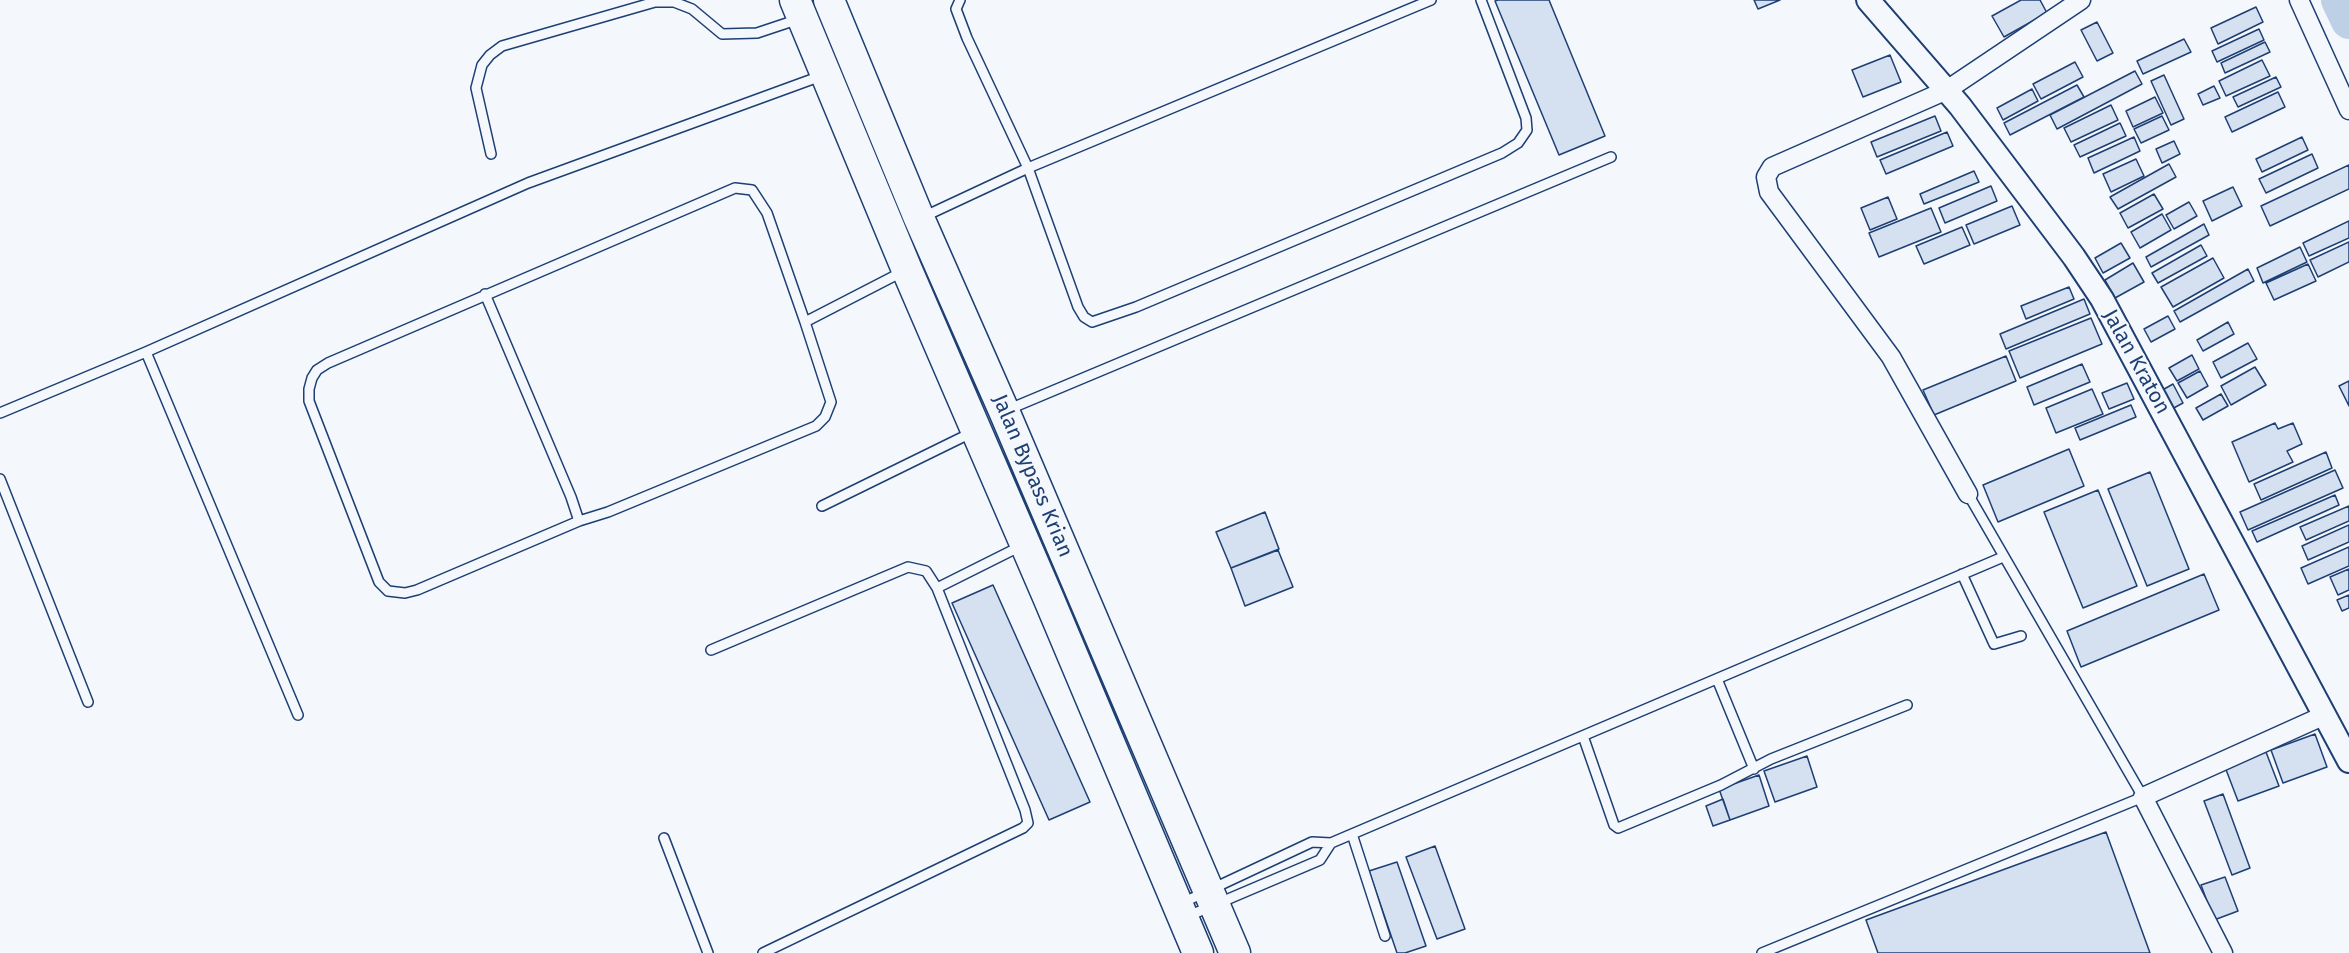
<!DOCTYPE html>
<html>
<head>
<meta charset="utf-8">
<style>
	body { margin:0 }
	canvas { display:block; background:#f4f7fb }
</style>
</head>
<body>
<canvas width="2349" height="953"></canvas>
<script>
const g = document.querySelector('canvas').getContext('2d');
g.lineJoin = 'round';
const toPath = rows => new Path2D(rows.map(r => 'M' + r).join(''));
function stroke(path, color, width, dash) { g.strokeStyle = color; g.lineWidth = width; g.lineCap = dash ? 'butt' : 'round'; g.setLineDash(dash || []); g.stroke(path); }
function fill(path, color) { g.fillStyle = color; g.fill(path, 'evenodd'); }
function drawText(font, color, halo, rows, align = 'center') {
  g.font = font + ' "Fira Sans",sans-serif'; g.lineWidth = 4.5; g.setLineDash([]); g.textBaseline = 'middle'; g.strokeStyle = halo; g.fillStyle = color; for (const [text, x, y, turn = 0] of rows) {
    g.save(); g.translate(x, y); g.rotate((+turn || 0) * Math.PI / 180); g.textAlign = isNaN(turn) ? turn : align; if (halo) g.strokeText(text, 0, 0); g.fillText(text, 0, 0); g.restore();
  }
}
stroke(toPath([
	[2339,0,2349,21]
]), '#bed0e5', 36);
const building = toPath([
	[1498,0,1549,0,1605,136,1559,155,1495,1,1498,0],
	[1754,0,1780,0,1758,9,1754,0],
	[2021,0,2040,0,2047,13,2004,37,1992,16,2021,0],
	[2256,7,2263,22,2218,44,2211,28,2256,7],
	[2097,22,2113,53,2097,61,2081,30,2097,22],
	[2259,29,2264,40,2217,62,2212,51,2259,29],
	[2184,39,2191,52,2143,74,2137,61,2184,39],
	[2265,42,2270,52,2225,73,2221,63,2265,42],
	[1890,55,1901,82,1863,97,1852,70,1890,55],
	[2262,60,2270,76,2226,96,2219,81,2262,60],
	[2075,62,2083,77,2041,99,2033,84,2075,62],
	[2135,71,2142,84,2057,129,2050,115,2135,71],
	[2164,75,2184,119,2171,125,2151,81,2164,75],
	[2276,77,2281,87,2238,107,2233,97,2276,77],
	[2077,85,2084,97,2010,135,2004,123,2077,85],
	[2214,86,2220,98,2203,105,2198,94,2214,86],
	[2032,89,2038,101,2003,120,1997,108,2032,89],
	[2278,92,2285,107,2232,132,2225,117,2278,92],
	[2155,97,2163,113,2133,127,2126,111,2155,97],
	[2111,105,2118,120,2071,142,2064,128,2111,105],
	[1935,116,1941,131,1877,157,1871,142,1935,116],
	[2162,116,2169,130,2141,143,2134,129,2162,116],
	[2120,123,2126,136,2080,157,2074,145,2120,123],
	[1947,132,1953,146,1886,174,1880,160,1947,132],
	[2134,137,2140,151,2094,173,2088,158,2134,137],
	[2302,137,2308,150,2262,172,2256,159,2302,137],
	[2174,141,2180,154,2162,163,2156,149,2174,141],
	[2312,154,2318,168,2266,193,2259,179,2312,154],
	[2136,159,2144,176,2111,192,2103,174,2136,159],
	[2169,164,2176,177,2118,209,2110,197,2169,164],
	[2349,165,2349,189,2270,226,2261,206,2349,165],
	[1974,171,1979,182,1924,204,1920,194,1974,171],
	[1991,186,1997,201,1945,223,1939,208,1991,186],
	[2233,187,2242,206,2212,221,2203,201,2233,187],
	[2154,194,2163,209,2128,228,2120,213,2154,194],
	[1888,197,1897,219,1870,230,1861,208,1888,197],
	[2189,202,2197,216,2174,229,2166,215,2189,202],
	[2012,206,2020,225,1974,244,1966,225,2012,206],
	[1931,208,1941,232,1879,257,1869,233,1931,208],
	[2162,214,2171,230,2140,248,2131,232,2162,214],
	[2349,221,2349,238,2309,256,2303,243,2349,221],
	[2204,224,2209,235,2151,267,2146,257,2204,224],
	[1962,227,1970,245,1924,264,1916,246,1962,227],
	[2349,242,2349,262,2318,277,2310,260,2349,242],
	[2121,243,2130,258,2103,273,2095,258,2121,243],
	[2201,245,2207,256,2158,283,2152,273,2201,245],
	[2300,247,2307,262,2263,283,2257,268,2300,247],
	[2213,258,2224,278,2173,307,2161,287,2213,258],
	[2133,263,2144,282,2115,298,2105,280,2133,263],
	[2308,264,2316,281,2274,300,2266,283,2308,264],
	[2248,269,2254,281,2180,322,2174,311,2248,269],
	[2069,287,2074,299,2026,319,2021,306,2069,287],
	[2084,299,2090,314,2006,349,2000,334,2084,299],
	[2168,316,2175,329,2151,342,2144,329,2168,316],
	[2091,318,2102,344,2020,378,2009,351,2091,318],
	[2228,322,2234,334,2203,351,2197,340,2228,322],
	[2248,343,2257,359,2221,378,2213,362,2248,343],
	[2192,355,2199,369,2177,381,2169,368,2192,355],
	[2006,356,2016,381,1934,415,1923,390,2006,356],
	[2082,364,2090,382,2034,405,2027,387,2082,364],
	[2255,367,2266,385,2231,405,2221,386,2255,367],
	[2200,371,2208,386,2187,398,2178,383,2200,371],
	[2349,381,2349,406,2339,386,2349,381],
	[2127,383,2134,399,2109,409,2102,393,2127,383],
	[2173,384,2183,403,2170,410,2159,392,2173,384],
	[2092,389,2103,414,2056,433,2046,408,2092,389],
	[2221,394,2228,406,2203,420,2196,408,2221,394],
	[2131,405,2136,417,2080,440,2075,428,2131,405],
	[2275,423,2278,429,2293,423,2302,444,2287,451,2293,462,2249,482,2232,442,2275,423],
	[2069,449,2084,486,1998,522,1983,485,2069,449],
	[2326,452,2332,468,2261,500,2254,484,2326,452],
	[2335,470,2343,488,2248,530,2240,512,2335,470],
	[2150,472,2189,569,2147,586,2108,489,2150,472],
	[2098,490,2137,586,2083,608,2044,512,2098,490],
	[2335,495,2339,505,2257,542,2252,531,2335,495],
	[2349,506,2349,521,2306,540,2300,527,2349,506],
	[1265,512,1279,549,1231,568,1216,532,1265,512],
	[2349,525,2349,542,2308,560,2302,546,2349,525],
	[2349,547,2349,566,2308,584,2301,568,2349,547],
	[1278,550,1293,587,1245,606,1231,568,1278,550],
	[2349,569,2349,590,2338,595,2330,577,2349,569],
	[2204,574,2219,610,2081,667,2067,631,2204,574],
	[993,585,1090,802,1049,820,952,603,993,585],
	[2349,595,2349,608,2342,611,2337,600,2349,595],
	[2315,734,2327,767,2283,783,2271,750,2315,734],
	[2266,752,2279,786,2238,801,2225,767,2266,752],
	[1807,756,1817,787,1775,802,1764,771,1807,756],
	[1759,775,1769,806,1730,820,1719,789,1759,775],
	[2223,794,2250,868,2232,875,2204,801,2223,794],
	[1723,799,1730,820,1713,826,1706,806,1723,799],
	[2106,832,2150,953,1878,953,1866,920,2106,832],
	[1435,846,1465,929,1437,939,1406,857,1435,846],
	[1397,862,1426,946,1405,953,1397,953,1369,871,1397,862],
	[2225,877,2238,911,2214,920,2201,885,2225,877]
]);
fill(building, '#d5e0f0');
stroke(building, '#1d3f73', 1.5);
const service = toPath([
	[960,0,956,9,967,38,1028,168,1078,307,1084,317,1092,322,1136,307,1502,153,1518,143,1527,130,1526,118,1481,0],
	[491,154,476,88,482,65,490,55,502,46,655,2,674,2,692,9,722,34,757,33,799,19],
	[923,217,1028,168,1431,0],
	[485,294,571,497,579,521],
	[805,322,831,402,825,417,816,426,608,512,579,521,417,590,405,593,388,591,379,582,309,401,309,389,312,378,317,370,328,363,735,188,752,190,767,213,805,322,902,272],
	[146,352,298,715],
	[1007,410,1611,157],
	[0,413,146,352,528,183,821,76],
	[0,479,88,702],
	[822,506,973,432],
	[1962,574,1994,644,2021,636],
	[711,650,908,567,926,571,937,588],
	[1717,679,1754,769],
	[1583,736,1614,825,1618,828,1721,785,1771,759,1907,705],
	[1352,834,1385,936],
	[664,838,708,953],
	[1182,903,1312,842,1331,843,2003,557],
	[1186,917,1320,860,1331,843],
	[763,953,1023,828,1028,823,1025,810,937,588,1021,546],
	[1762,953,2143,797,1968,494]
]);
const minor = toPath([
	[2299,0,2349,110],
	[1968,494,1891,357,1769,192,1766,177,1772,167,1947,90,2081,0],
	[2223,953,2143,797,2325,715]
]);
const tertiary = toPath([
	[1868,0,1960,106,2074,257,2102,299,2349,761]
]);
const trunk = toPath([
	[795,0,907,270,1048,597,1198,953],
	[829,0,919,218,1004,411,1235,953]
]);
stroke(service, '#1d3f73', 12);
stroke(minor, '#1d3f73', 21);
stroke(tertiary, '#1d3f73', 26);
stroke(trunk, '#1d3f73', 33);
stroke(service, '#f4f7fb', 9);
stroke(minor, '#f4f7fb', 18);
stroke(tertiary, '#f4f7fb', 22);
stroke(trunk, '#f4f7fb', 30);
drawText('21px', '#1d3f73', '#f4f7fb', [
	["Jalan Kraton",2136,362,61],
	["Jalan Bypass Krian",1032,476,67]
]);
</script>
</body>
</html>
